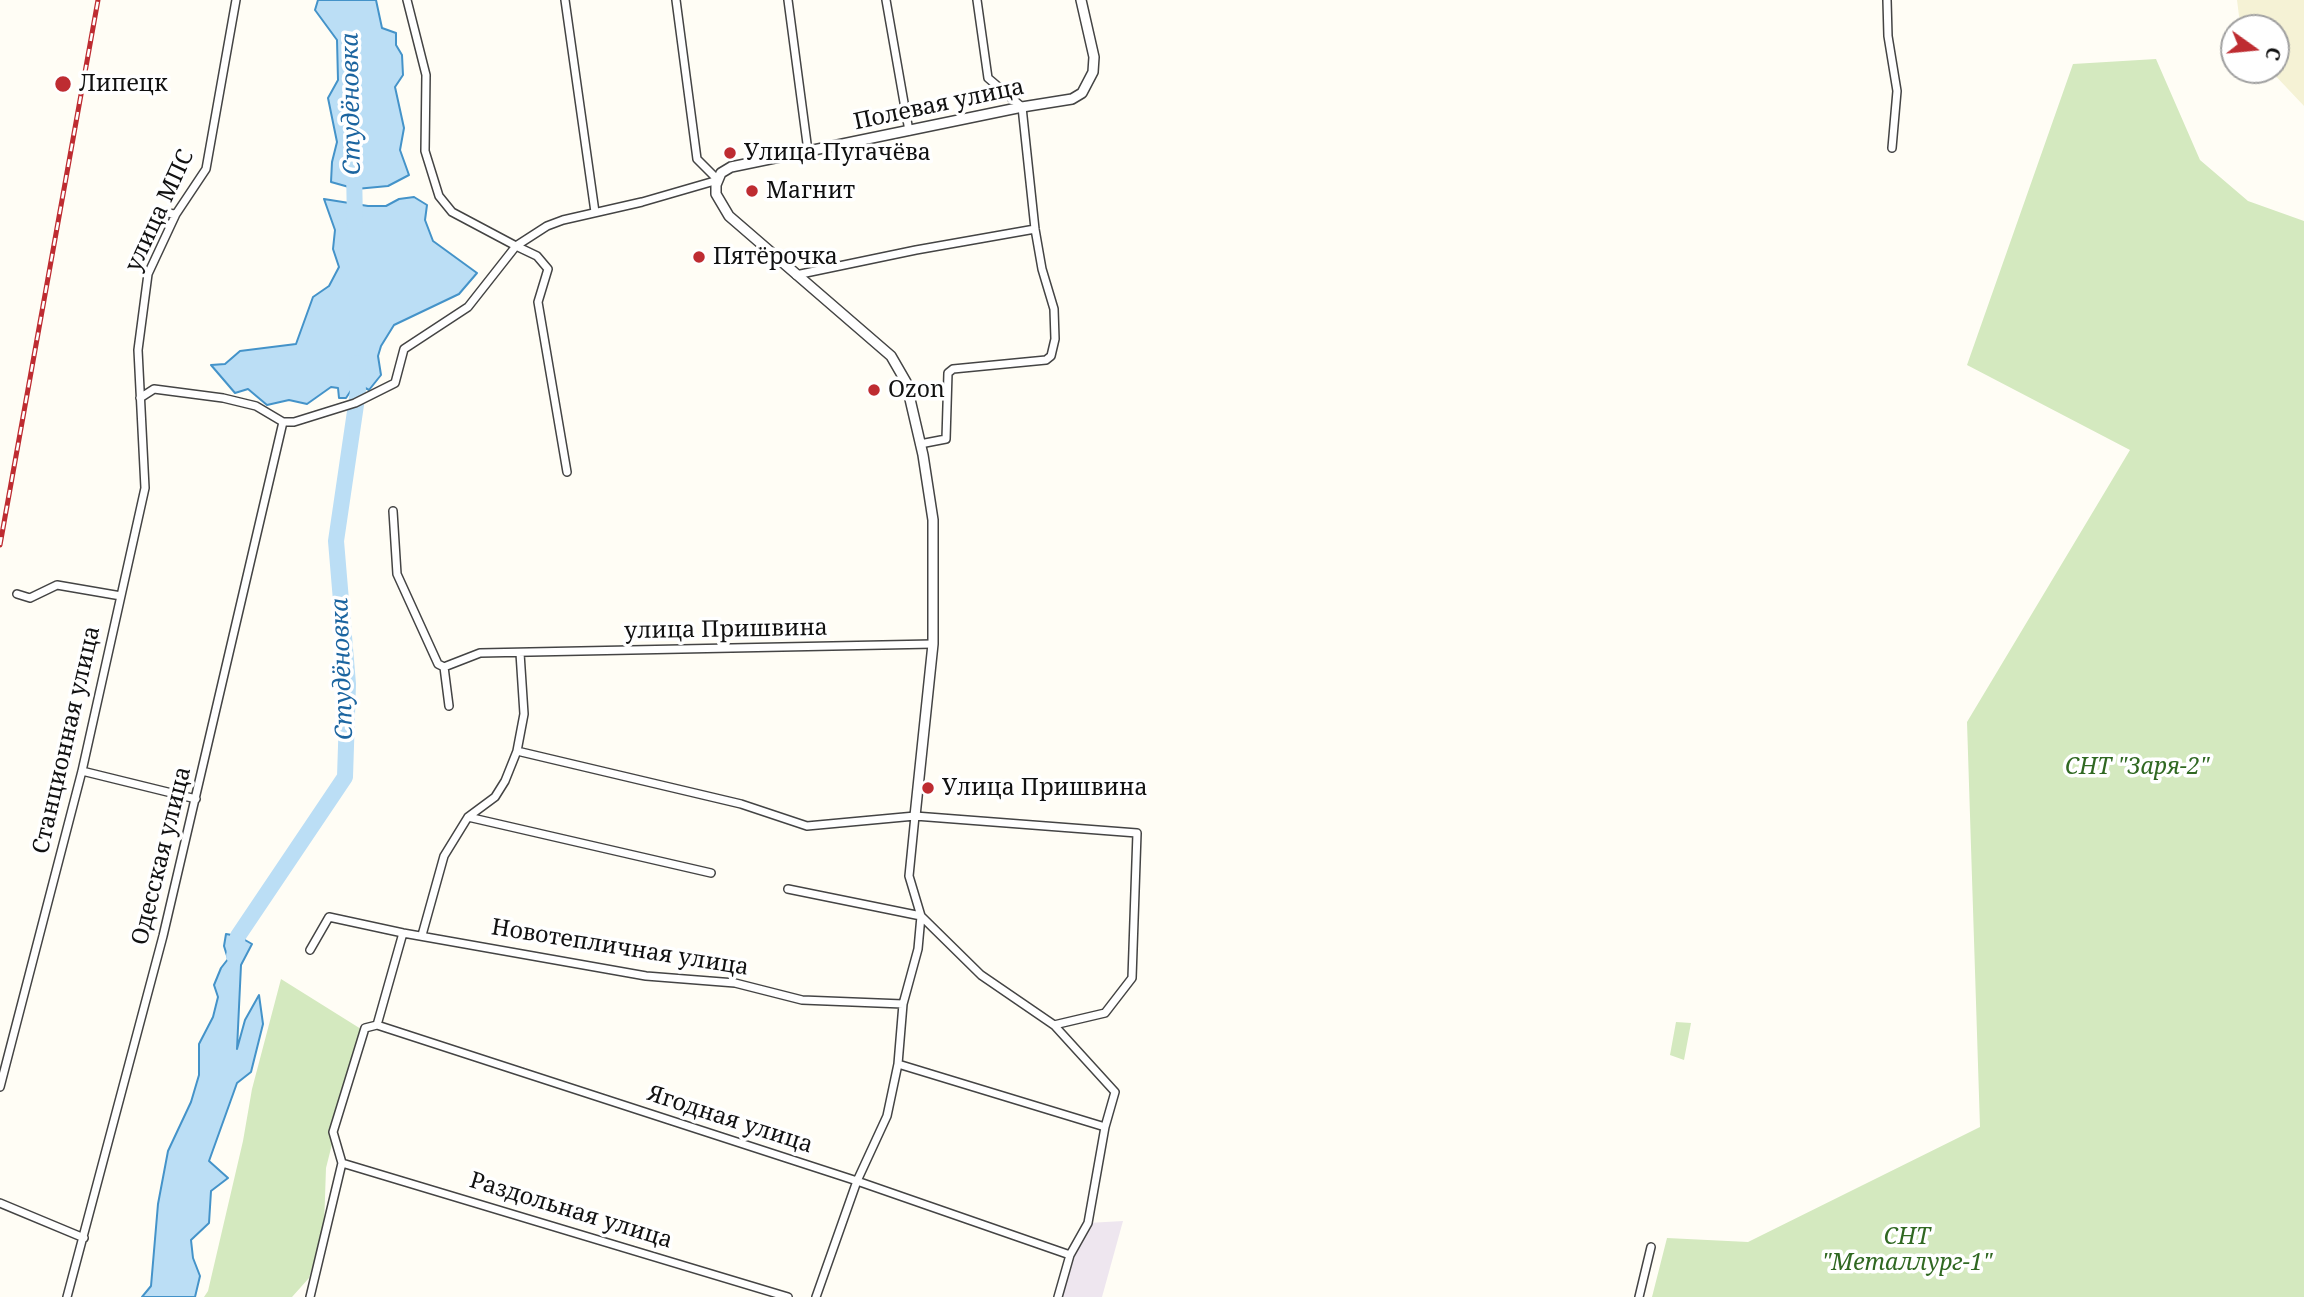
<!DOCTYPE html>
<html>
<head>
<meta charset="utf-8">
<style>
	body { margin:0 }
	#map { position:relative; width:2304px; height:1297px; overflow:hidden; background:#fffdf5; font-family:"Noto Serif",serif }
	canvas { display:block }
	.north { position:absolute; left:2220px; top:14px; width:70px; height:70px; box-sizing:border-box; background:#fff; border:2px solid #a0a0a0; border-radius:50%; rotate:105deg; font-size:19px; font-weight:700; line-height:28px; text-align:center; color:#111 }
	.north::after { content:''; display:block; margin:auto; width:24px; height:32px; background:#be2c31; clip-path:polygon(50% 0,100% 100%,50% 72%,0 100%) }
</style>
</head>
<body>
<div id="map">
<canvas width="2304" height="1297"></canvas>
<div class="north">С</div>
</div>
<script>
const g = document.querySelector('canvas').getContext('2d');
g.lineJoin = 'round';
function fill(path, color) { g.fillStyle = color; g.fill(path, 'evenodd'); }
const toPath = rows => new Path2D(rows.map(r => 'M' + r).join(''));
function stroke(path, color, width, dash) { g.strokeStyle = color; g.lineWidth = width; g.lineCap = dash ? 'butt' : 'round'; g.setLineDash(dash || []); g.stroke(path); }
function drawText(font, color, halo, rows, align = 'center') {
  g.font = font + ' "Noto Serif",serif'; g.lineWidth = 7; g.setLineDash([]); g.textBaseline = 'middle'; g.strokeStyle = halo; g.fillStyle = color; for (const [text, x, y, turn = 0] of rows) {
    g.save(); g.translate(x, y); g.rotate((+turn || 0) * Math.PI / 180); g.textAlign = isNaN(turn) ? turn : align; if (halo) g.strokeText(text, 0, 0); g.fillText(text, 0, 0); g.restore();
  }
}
fill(toPath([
	[1123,1221,1102,1297,1058,1297,1070,1255,1088,1223]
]), '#eee6ef');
fill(toPath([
	[2237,0,2304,0,2304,106,2270,70,2276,70,2276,28,2243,28,2239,16]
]), '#f5f2d5');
fill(toPath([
	[2156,59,2200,160,2248,201,2304,221,2304,1297,1652,1297,1667,1238,1748,1242,1980,1127,1967,722,2130,450,1967,365,2073,64],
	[281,979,361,1029,326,1168,324,1227,309,1278,292,1297,204,1297,208,1291,243,1141,252,1089],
	[1676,1022,1691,1023,1684,1060,1670,1055]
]), '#d4e9bf');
const water = toPath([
	[318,0,376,0,382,28,396,33,396,45,402,55,403,75,395,87,404,128,400,150,409,175,388,186,356,189,331,182,332,162,337,142,328,98,338,80,337,40,315,10,318,0],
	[414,197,427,205,425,220,433,241,477,273,459,294,394,325,381,346,378,356,381,375,369,390,356,383,346,398,339,398,338,388,331,387,307,404,289,400,267,405,248,389,235,393,211,365,225,364,240,351,296,344,313,297,329,286,339,267,333,249,335,230,324,199,368,206,386,206,399,199,414,197],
	[226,934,238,936,252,944,241,965,237,1049,245,1020,259,995,263,1024,251,1072,237,1083,209,1161,228,1178,211,1191,209,1223,191,1240,193,1258,200,1276,195,1297,142,1297,151,1286,158,1204,168,1151,191,1102,199,1075,199,1044,213,1017,218,997,214,985,221,968,228,959,224,946,226,934]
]);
fill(water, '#bbdef5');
stroke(water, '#4493c9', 2);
stroke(toPath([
	[354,167,355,225],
	[234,956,238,936,345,777,348,684,336,541,358,391,357,363]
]), '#bbdef5', 16);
const minor = toPath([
	[565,0,595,212],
	[788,0,808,151],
	[886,0,909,131],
	[1887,0,1888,36,1897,91,1892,148],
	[156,212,176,214],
	[796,275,916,250,1035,229],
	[140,398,154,389,223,398,256,406,283,422,294,422,355,403,395,383,404,349,468,307,516,246,452,212,439,196,425,151,426,75,407,0],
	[920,444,946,439,948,373,953,369,1046,360,1051,356,1055,339,1054,309,1042,269,1035,229,1022,107,988,78,977,0],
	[567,472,538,302,548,269,537,256,516,246,547,226,563,220,642,202,718,180,697,159,676,0],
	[393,511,397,574,438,664,444,667,480,653,933,644],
	[17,594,30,598,57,585,121,596],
	[444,667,449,706],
	[517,751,741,804,807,826,915,816,1137,833,1132,978,1105,1013,1054,1025],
	[82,771,196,799],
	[468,817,711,873],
	[788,889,921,916,981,975,1054,1025,1115,1092,1105,1127,1088,1223,1070,1255,1058,1297],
	[422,935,444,856,468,817,495,797,505,781,517,751,524,714,520,653],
	[310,950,329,917,403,933,646,976,735,983,802,1000,903,1004],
	[377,1025,857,1181,1070,1255],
	[898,1064,1105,1127],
	[0,1087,82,771,145,488,138,350,148,274,176,214,206,169,236,0],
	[342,1163,788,1297],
	[0,1203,84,1238],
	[67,1297,163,936,283,422],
	[310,1297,342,1163,333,1132,365,1028,377,1025,403,933],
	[816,1297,857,1181,887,1116,898,1064,903,1004,918,949,921,916,909,876,915,816],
	[1639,1297,1651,1247]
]);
const tertiary = toPath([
	[915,816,933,644,933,520,923,455,906,382,891,356,729,216,716,194,716,185,721,173,731,167,1022,107,1072,99,1082,93,1093,72,1094,57,1081,0]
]);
stroke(minor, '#444', 10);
stroke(tertiary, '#444', 12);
stroke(minor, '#fff', 7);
stroke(tertiary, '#fff', 9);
const rail = toPath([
	[0,545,98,0]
]);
stroke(rail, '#be2c31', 5);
stroke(rail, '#fff', 2.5, [8]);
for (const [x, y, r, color] of [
	[63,84,9,"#be2c31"],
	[730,153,7,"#be2c31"],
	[752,191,7,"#be2c31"],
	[699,257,7,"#be2c31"],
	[874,390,7,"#be2c31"],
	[928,788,7,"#be2c31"]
]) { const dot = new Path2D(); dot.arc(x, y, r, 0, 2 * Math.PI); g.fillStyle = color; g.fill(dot); stroke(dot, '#fff', 2.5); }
drawText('23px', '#111', '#fff', [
	["Липецк",79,84],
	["Улица Пугачёва",744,153],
	["Магнит",766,191],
	["Пятёрочка",713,257],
	["Ozon",888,390],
	["Улица Пришвина",942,788]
], 'left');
drawText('23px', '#111', '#fff', [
	["Полевая улица",939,105,-12],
	["улица МПС",160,211,-65],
	["улица Пришвина",726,630,-1],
	["Станционная улица",67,740,-77],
	["Одесская улица",162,856,-76],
	["Новотепличная улица",620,948,9],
	["Ягодная улица",730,1120,18],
	["Раздольная улица",571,1211,17]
]);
drawText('italic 23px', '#306822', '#fff', [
	["СНТ \"Заря-2\"",2137,767],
	["СНТ",1907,1237],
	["\"Металлург-1\"",1907,1263]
]);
drawText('italic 24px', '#1c65a0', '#fff', [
	["Студёновка",352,104,-91],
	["Студёновка",343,669,-92]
]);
</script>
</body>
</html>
